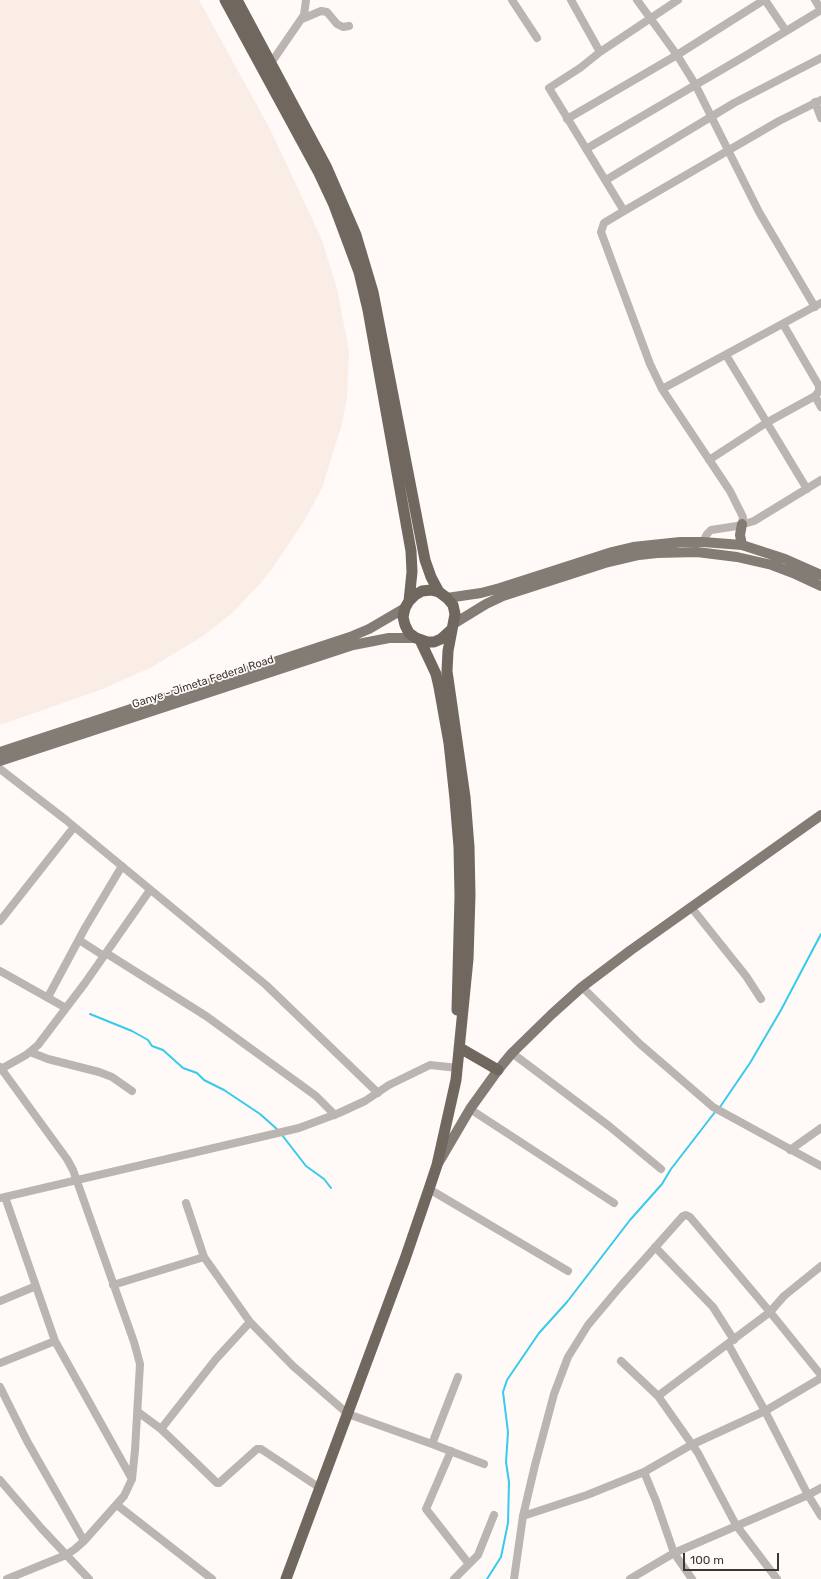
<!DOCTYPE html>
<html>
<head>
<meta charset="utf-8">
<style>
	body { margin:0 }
	#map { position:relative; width:821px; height:1579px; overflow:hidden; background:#fff9f7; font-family:Rubik,sans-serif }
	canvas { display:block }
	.scale { position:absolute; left:683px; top:1553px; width:96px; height:18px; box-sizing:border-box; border:2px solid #3c3734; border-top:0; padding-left:5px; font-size:12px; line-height:14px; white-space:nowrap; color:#3c3734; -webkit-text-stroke:3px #fff9f7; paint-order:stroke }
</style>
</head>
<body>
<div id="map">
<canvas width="821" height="1579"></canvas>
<div class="scale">100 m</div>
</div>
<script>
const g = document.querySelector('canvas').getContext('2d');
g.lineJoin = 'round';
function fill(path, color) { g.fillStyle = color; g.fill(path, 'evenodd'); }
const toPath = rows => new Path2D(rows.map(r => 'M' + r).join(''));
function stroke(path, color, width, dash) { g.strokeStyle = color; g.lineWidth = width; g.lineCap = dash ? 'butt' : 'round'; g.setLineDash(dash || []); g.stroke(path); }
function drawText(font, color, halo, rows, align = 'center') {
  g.font = font + ' Rubik,sans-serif'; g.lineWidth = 3.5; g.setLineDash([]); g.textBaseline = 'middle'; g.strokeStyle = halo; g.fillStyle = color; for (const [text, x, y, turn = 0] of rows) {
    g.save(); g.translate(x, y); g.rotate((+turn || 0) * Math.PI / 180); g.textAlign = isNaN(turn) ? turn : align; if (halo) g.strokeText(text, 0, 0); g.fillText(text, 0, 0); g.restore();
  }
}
fill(toPath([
	[0,0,199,0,270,129,322,240,337,289,349,350,347,397,342,424,322,488,306,518,274,566,260,584,231,614,203,636,150,668,100,690,0,725]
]), '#f9ede6');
stroke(toPath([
	[90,1014,132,1031,148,1040,152,1046,163,1050,183,1068,197,1073,204,1080,224,1090,260,1114,278,1130],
	[720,1107,750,1063,781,1010,821,934],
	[282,1135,306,1166,324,1179,331,1188],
	[487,1579,501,1557,508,1523,509,1482,506,1462,508,1432,503,1392,507,1380,539,1333,567,1302,630,1220,662,1184,671,1169,715,1112]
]), '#36cbec', 2);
stroke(toPath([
	[512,0,537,38],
	[571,0,600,52],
	[637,0,677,55,695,84,759,212,815,307],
	[765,0,786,31],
	[815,0,821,10],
	[302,19,321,11,327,12,337,24,343,27,349,26],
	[271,63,304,15,306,0],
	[815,102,821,118],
	[567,119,677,55,764,0],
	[586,149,745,56,821,10],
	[606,180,734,103,821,58],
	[624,211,549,88,580,68,600,52,678,0],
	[726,355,807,489],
	[662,389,821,303],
	[815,396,821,407],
	[709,460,766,423,815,396,819,391,819,386,783,324],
	[742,524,743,517,730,491,662,389,650,364,601,232,604,223,624,211,779,121,821,100],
	[703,542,707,534,711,530,737,526,754,521,821,480],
	[0,769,66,820,266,985,378,1093],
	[691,907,746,976,761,999],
	[0,921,74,827],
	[79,940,104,956],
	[106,953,206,1016,316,1096,335,1115],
	[0,971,66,1008],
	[582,987,640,1044,713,1107,821,1166],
	[48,997,85,928,122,866],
	[30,1052,48,1059,99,1072,112,1077,132,1091],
	[512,1053,609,1126,661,1169],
	[0,1067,67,1159,73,1170,134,1342,140,1364,135,1450,132,1479,124,1496,84,1541,75,1549,66,1555,7,1579],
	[1,1069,26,1055,38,1045,85,983,150,890],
	[470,1109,614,1203],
	[790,1150,821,1128],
	[429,1189,568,1271],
	[5,1197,55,1341,132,1479],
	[0,1198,299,1128,339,1113,365,1101,389,1085,430,1065,458,1068],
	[186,1203,204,1257,250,1322,293,1366,348,1414,432,1444,484,1464],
	[655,1247,713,1307,734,1340],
	[113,1285,204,1257],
	[0,1301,36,1286],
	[728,1344,765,1411,808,1495,821,1516],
	[621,1361,658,1396,698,1453,736,1525,777,1579],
	[0,1363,55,1341],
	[0,1387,27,1441,84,1541],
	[658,1396,770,1312,784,1296,821,1266],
	[138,1412,161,1429,217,1483,219,1483,257,1449,261,1449,320,1488],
	[161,1429,216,1359,250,1322],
	[432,1444,458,1377],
	[451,1451,426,1509,469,1564],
	[644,1472,656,1501,674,1553,692,1579],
	[0,1480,42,1529,89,1579],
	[117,1505,212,1579],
	[523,1516,587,1495,644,1472,691,1445,765,1411,821,1378],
	[454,1579,478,1555,494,1515],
	[514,1579,523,1516,535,1465,554,1394,568,1357,588,1325,619,1288,683,1216,686,1215,690,1217,701,1230,770,1312,821,1375],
	[630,1579,674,1553,808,1495,821,1488]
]), '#bab5b1', 8);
stroke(toPath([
	[742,545,740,535,742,524],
	[447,598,481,593,500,588,612,552,633,547,680,542,703,542,742,545,785,559,821,575],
	[455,623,486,604,503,596,605,563,639,555,657,553,697,552,737,557,772,565,793,573,821,586],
	[0,752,350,637,369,629,405,608],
	[0,761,353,645,389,638,416,638],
	[439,1162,470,1109,498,1070,512,1053,552,1014,582,987,631,950,821,815]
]), '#837c74', 10);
stroke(toPath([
	[225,0,318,171,334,205,359,272,368,310,411,551,412,572,409,601],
	[237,0,326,166,356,235,373,292,425,560,431,577,439,592],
	[420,640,436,674,439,687,449,743,455,799,459,847,460,896,457,1010],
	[460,1048,498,1070],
	[286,1579,405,1259,429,1189,437,1165,456,1080,468,959,470,895,469,847,465,797,447,671,448,651,455,614,453,605,447,598,439,592,431,590,422,591,415,595,409,601,405,608,403,617,405,625,409,633,416,638,427,642,434,642,441,639,452,629]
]), '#70675f', 11);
drawText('11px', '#3c3734', '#fff9f7', [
	["Ganye - Jimeta Federal Road",203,682,-18]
]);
</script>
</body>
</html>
